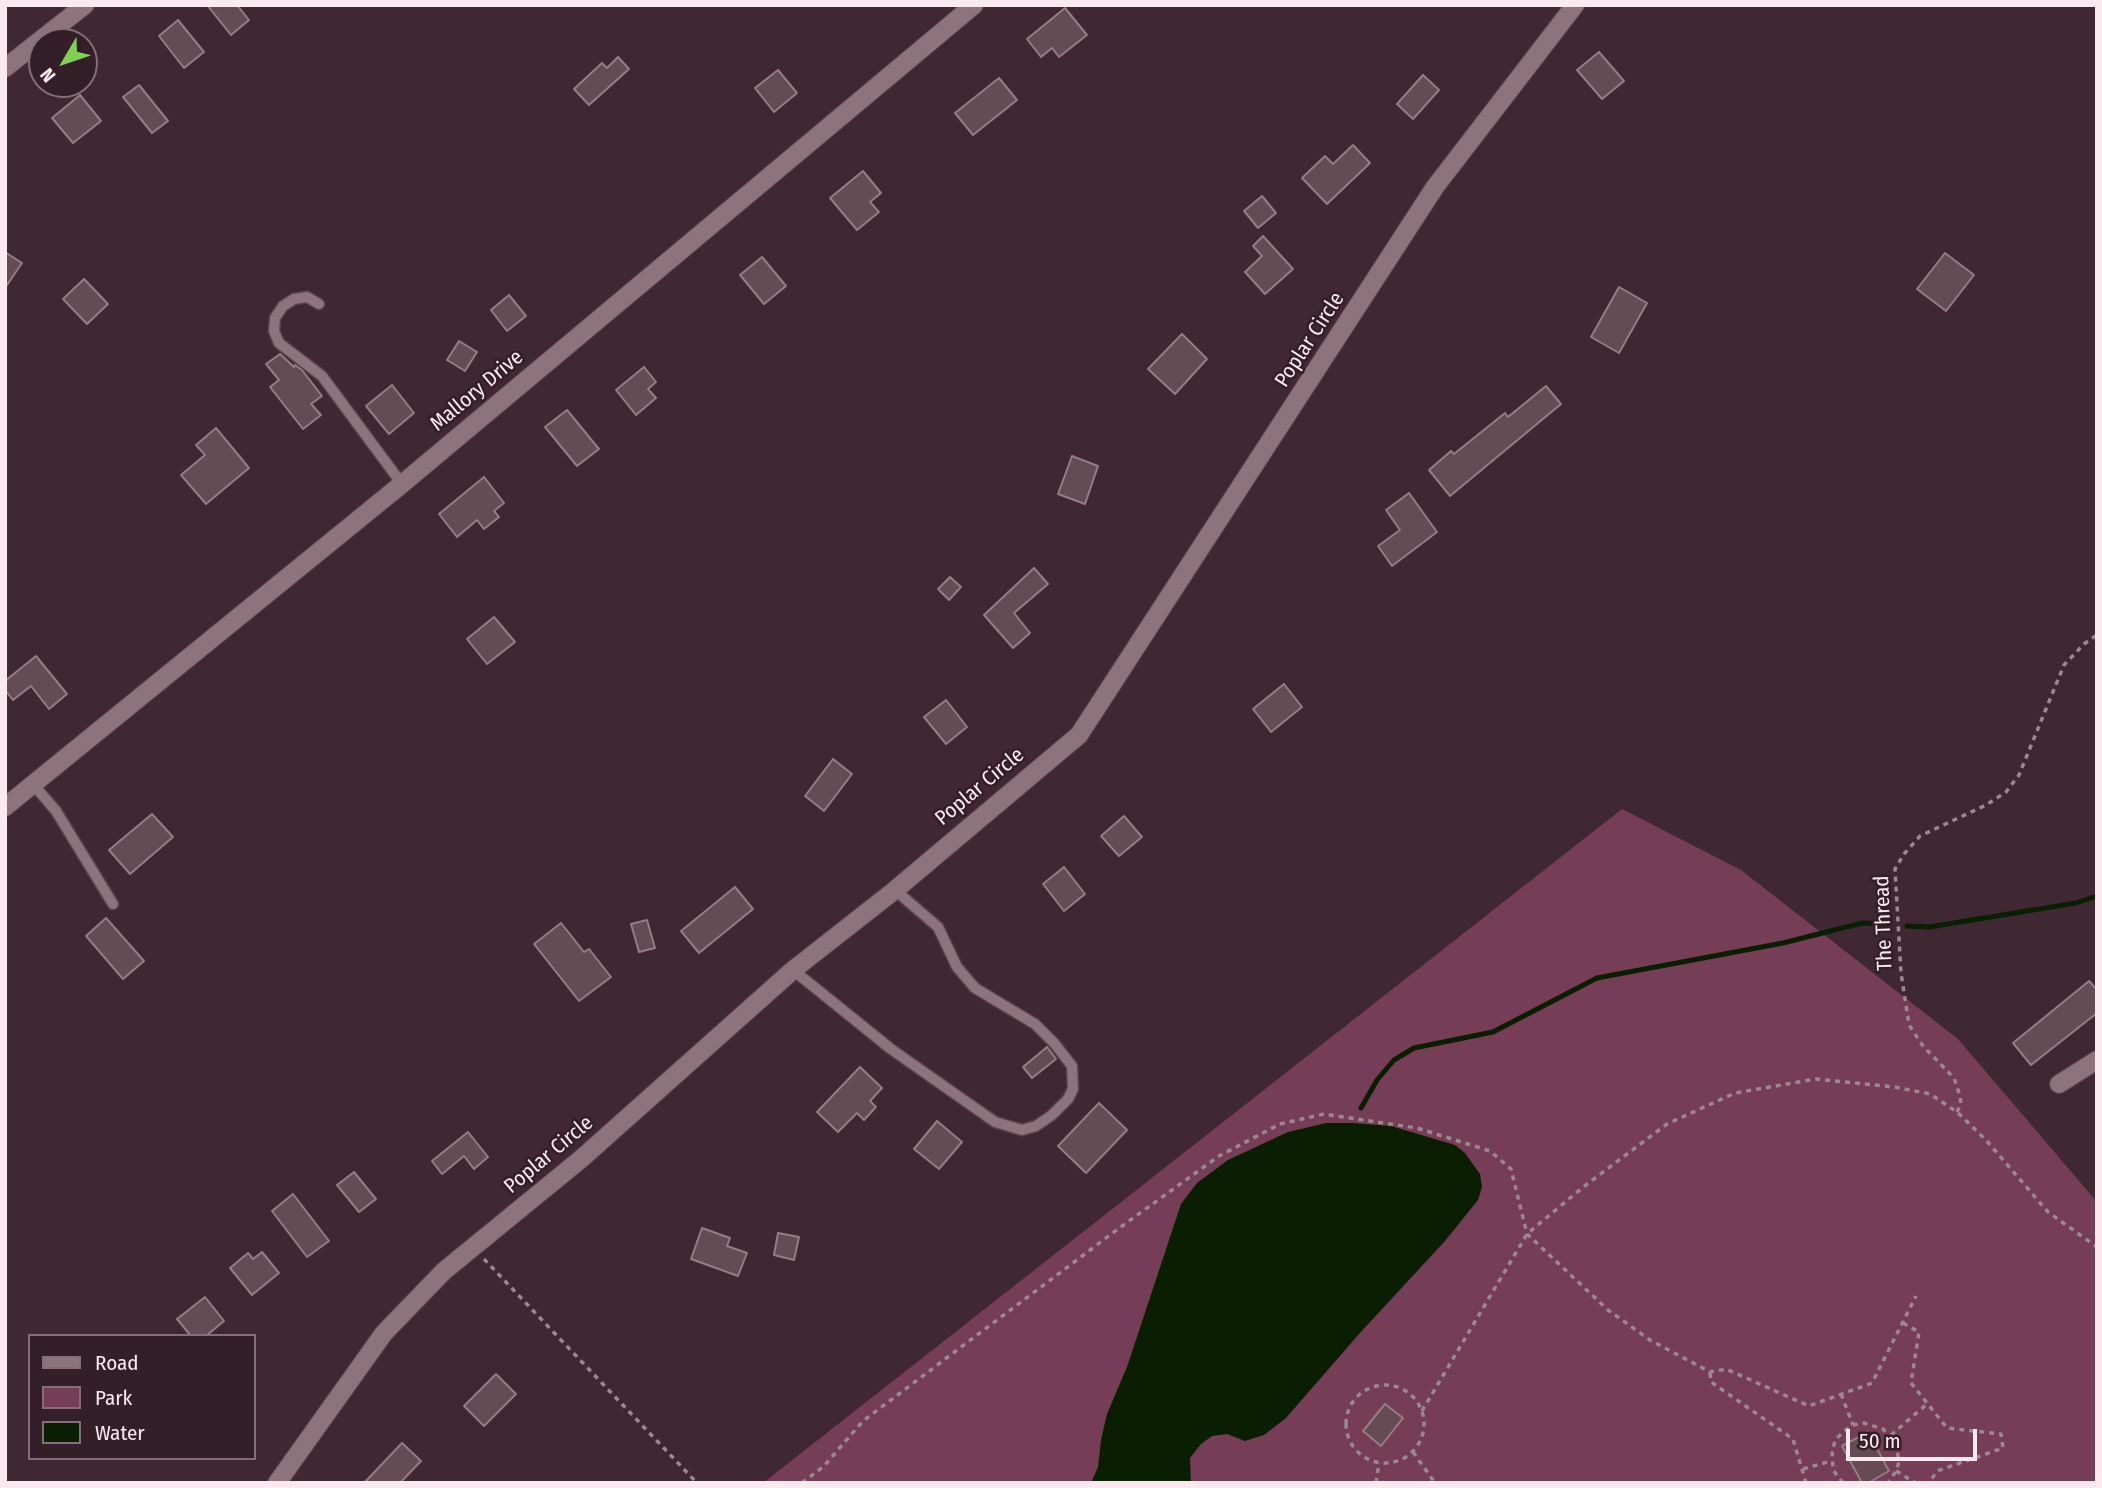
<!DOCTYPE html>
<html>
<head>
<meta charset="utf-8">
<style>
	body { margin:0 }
	#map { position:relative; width:2102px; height:1488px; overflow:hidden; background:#3f2831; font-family:"Fira Sans Condensed",sans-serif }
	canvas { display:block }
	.frame { position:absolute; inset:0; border:7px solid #faeaf0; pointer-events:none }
	.legend { position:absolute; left:28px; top:1334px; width:228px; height:126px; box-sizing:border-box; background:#341e27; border:2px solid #837077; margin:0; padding:9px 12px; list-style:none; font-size:21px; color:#faeaf0 }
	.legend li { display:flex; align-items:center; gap:14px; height:35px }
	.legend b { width:35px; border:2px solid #837077 }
	.north { position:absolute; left:28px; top:28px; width:70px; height:70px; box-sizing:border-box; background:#341e27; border:2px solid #837077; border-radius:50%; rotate:231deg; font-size:19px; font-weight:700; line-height:28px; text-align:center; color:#faeaf0 }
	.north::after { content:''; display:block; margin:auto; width:24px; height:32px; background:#7ed153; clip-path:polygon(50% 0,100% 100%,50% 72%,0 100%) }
	.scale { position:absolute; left:1846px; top:1429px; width:131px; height:32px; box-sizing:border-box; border:4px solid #faeaf0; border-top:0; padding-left:9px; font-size:21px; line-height:24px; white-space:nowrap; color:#faeaf0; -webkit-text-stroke:5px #341e27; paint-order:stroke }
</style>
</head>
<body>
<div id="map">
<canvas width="2102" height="1488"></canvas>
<div class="frame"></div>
<ul class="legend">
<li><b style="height:9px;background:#8e737d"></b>Road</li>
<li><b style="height:19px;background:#763d56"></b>Park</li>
<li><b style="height:19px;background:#0a1f01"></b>Water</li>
</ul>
<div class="north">N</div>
<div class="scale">50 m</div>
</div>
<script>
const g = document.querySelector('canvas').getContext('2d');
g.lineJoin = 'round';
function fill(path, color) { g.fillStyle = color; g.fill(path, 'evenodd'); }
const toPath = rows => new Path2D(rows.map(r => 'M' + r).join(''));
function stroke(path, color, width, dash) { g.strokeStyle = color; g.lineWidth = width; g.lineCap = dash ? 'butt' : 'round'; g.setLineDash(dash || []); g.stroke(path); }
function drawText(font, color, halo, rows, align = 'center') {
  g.font = font + ' "Fira Sans Condensed",sans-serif'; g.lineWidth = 5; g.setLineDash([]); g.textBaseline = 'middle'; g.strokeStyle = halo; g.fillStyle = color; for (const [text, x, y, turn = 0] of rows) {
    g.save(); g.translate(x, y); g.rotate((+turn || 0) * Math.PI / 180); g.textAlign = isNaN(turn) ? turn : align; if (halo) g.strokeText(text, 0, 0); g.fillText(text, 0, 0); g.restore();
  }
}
fill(toPath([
	[1622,809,1741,870,1958,1039,2097,1202,2097,1483,763,1483]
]), '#763d56');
fill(toPath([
	[1326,1123,1352,1123,1391,1126,1455,1145,1465,1153,1480,1174,1482,1187,1478,1200,1445,1241,1359,1334,1286,1418,1264,1435,1245,1441,1227,1434,1212,1436,1201,1444,1190,1458,1191,1483,1091,1483,1098,1467,1101,1440,1107,1414,1127,1367,1181,1204,1197,1183,1228,1160,1288,1132]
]), '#0a1f01');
stroke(toPath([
	[1907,926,1929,927,2076,903,2097,896],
	[1361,1108,1377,1080,1394,1060,1414,1048,1493,1032,1597,978,1783,943,1862,923,1888,924]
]), '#0a1f01', 5);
const building = toPath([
	[207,5,237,5,249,20,231,35,207,5],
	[1065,8,1087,35,1059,57,1052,48,1041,57,1027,39,1065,8],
	[178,20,204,52,184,68,159,36,178,20],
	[1599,52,1624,81,1602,99,1577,70,1599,52],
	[618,57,629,69,589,105,574,89,602,63,607,68,618,57],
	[778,70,797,93,774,112,755,88,778,70],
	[1423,75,1439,90,1413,119,1397,104,1423,75],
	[999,78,1017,100,973,135,955,113,999,78],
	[139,85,168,121,152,133,123,97,139,85],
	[80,95,101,121,73,143,52,118,80,95],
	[1353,145,1370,163,1327,204,1302,178,1325,156,1333,164,1353,145],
	[863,171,881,193,870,202,879,212,857,230,830,198,863,171],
	[1262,196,1276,213,1258,228,1244,211,1262,196],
	[1263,236,1293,269,1265,294,1245,272,1262,256,1253,246,1263,236],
	[5,252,22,263,5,288,5,252],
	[1945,253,1974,275,1946,311,1917,289,1945,253],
	[762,257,786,286,764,304,740,275,762,257],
	[84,279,108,304,87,324,63,299,84,279],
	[1619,287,1647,303,1619,353,1591,337,1619,287],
	[509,295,526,316,507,331,491,310,509,295],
	[1182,334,1207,359,1175,394,1148,369,1182,334],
	[459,341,477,352,465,371,447,360,459,341],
	[280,354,294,367,295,365,302,370,322,396,311,404,321,415,303,429,270,387,279,380,266,364,280,354],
	[644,367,656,382,648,389,656,398,636,415,616,390,644,367],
	[392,385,414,413,389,434,366,406,392,385],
	[1546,386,1561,404,1450,496,1429,470,1451,451,1454,454,1505,413,1508,417,1546,386],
	[567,410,599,449,577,466,545,427,567,410],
	[216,428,249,468,206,504,181,475,205,455,196,445,216,428],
	[1072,456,1098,466,1085,504,1058,494,1072,456],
	[484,477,504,503,494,511,499,517,484,529,477,520,457,537,439,514,484,477],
	[1409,493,1437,532,1392,566,1378,546,1400,530,1386,510,1409,493],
	[1034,568,1048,584,1014,613,1030,633,1013,648,984,615,1034,568],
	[950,577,961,587,949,600,938,589,950,577],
	[494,617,515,642,487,664,467,639,494,617],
	[36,656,67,694,49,709,31,686,13,700,5,690,5,681,36,656],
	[1284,684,1302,707,1271,732,1253,709,1284,684],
	[946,700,967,727,946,744,924,717,946,700],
	[833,759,852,774,824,811,805,796,833,759],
	[152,814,173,837,130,874,109,850,152,814],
	[1124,816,1142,837,1119,856,1101,836,1124,816],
	[1064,867,1085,894,1064,911,1043,884,1064,867],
	[735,887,753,909,699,953,681,931,735,887],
	[106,918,144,961,123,979,86,936,106,918],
	[647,920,655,948,639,952,631,924,647,920],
	[561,923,584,952,589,949,611,977,579,1001,534,944,561,923],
	[2089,981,2097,990,2097,1013,2031,1065,2013,1043,2089,981],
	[1047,1047,1056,1059,1032,1078,1023,1067,1047,1047],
	[860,1067,882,1088,870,1101,876,1107,864,1120,857,1113,838,1132,817,1112,860,1067],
	[1099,1103,1127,1130,1086,1173,1058,1146,1099,1103],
	[937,1121,962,1142,939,1169,914,1149,937,1121],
	[468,1132,488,1157,474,1169,464,1156,442,1174,432,1161,468,1132],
	[354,1172,376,1199,359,1212,337,1185,354,1172],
	[293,1194,329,1241,307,1257,272,1211,293,1194],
	[702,1228,730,1238,727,1246,747,1253,738,1276,691,1259,702,1228],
	[778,1233,799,1237,794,1260,774,1255,778,1233],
	[262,1252,279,1273,252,1295,230,1268,248,1253,253,1259,262,1252],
	[205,1297,224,1321,206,1336,191,1336,177,1319,205,1297],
	[496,1374,516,1394,484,1426,464,1406,496,1374],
	[1385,1404,1403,1418,1381,1446,1363,1431,1385,1404],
	[1868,1432,1889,1471,1868,1483,1862,1483,1842,1446,1868,1432],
	[402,1443,421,1461,400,1483,364,1483,402,1443]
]);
fill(building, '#644b54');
stroke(building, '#977b85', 2);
const service = toPath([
	[319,304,307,297,294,299,283,306,275,318,274,331,279,343,322,376,402,484],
	[33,784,56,811,113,904],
	[793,970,891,1049,995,1122,1022,1130,1036,1126,1052,1115,1068,1099,1073,1089,1072,1066,1054,1043,1035,1024,975,988,957,967,938,927,895,890]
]);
const minor = toPath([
	[5,68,85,5],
	[5,807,402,484,974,5],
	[2059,1084,2097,1060],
	[277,1483,384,1333,444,1271,581,1159,793,970,895,890,1079,735,1435,187,1575,5]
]);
stroke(service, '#58444d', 13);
stroke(minor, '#58444d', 20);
stroke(toPath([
	[1957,1112,1961,1104,1960,1096,1954,1078,1923,1046,1909,1025,1901,973,1895,869,1904,854,1920,836,1986,805,2006,792,2019,775,2064,665,2084,644,2097,635],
	[484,1259,697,1483],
	[1903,1323,1919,1332,1911,1383,1947,1428,2001,1434,2003,1448,1937,1471,1929,1483],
	[1710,1373,1711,1382,1793,1439,1806,1483],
	'1346 1424a39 39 0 1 1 78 0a39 39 0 1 1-78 0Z',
	[1841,1394,1853,1425],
	[1422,1411,1527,1234,1582,1188,1667,1124,1735,1093,1816,1079,1895,1087,1930,1094,1957,1112,1986,1140,2048,1212,2097,1247],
	[1891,1435,1927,1404],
	[1413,1452,1435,1483],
	[1803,1469,1831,1461],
	[1896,1471,1916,1483],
	[802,1483,824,1466,863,1421,1118,1229,1219,1156,1280,1124,1324,1114,1417,1128,1490,1151,1511,1169,1527,1234,1608,1310,1650,1340,1710,1372,1726,1369,1809,1406,1872,1383,1916,1296],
	[1376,1483,1379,1463],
	[1843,1483,1833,1470,1832,1450,1836,1439,1844,1431,1853,1425,1864,1423,1883,1429,1896,1444,1899,1462,1896,1471,1888,1483]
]), '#9c8990', 3.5, [5, 5]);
stroke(service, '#8e737d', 10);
stroke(minor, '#8e737d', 18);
drawText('21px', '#faeaf0', '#341e27', [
	["Poplar Circle",1310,340,-57],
	["Mallory Drive",477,391,-40],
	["Poplar Circle",980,787,-40],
	["The Thread",1884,923,-92],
	["Poplar Circle",549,1155,-40]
]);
</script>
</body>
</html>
